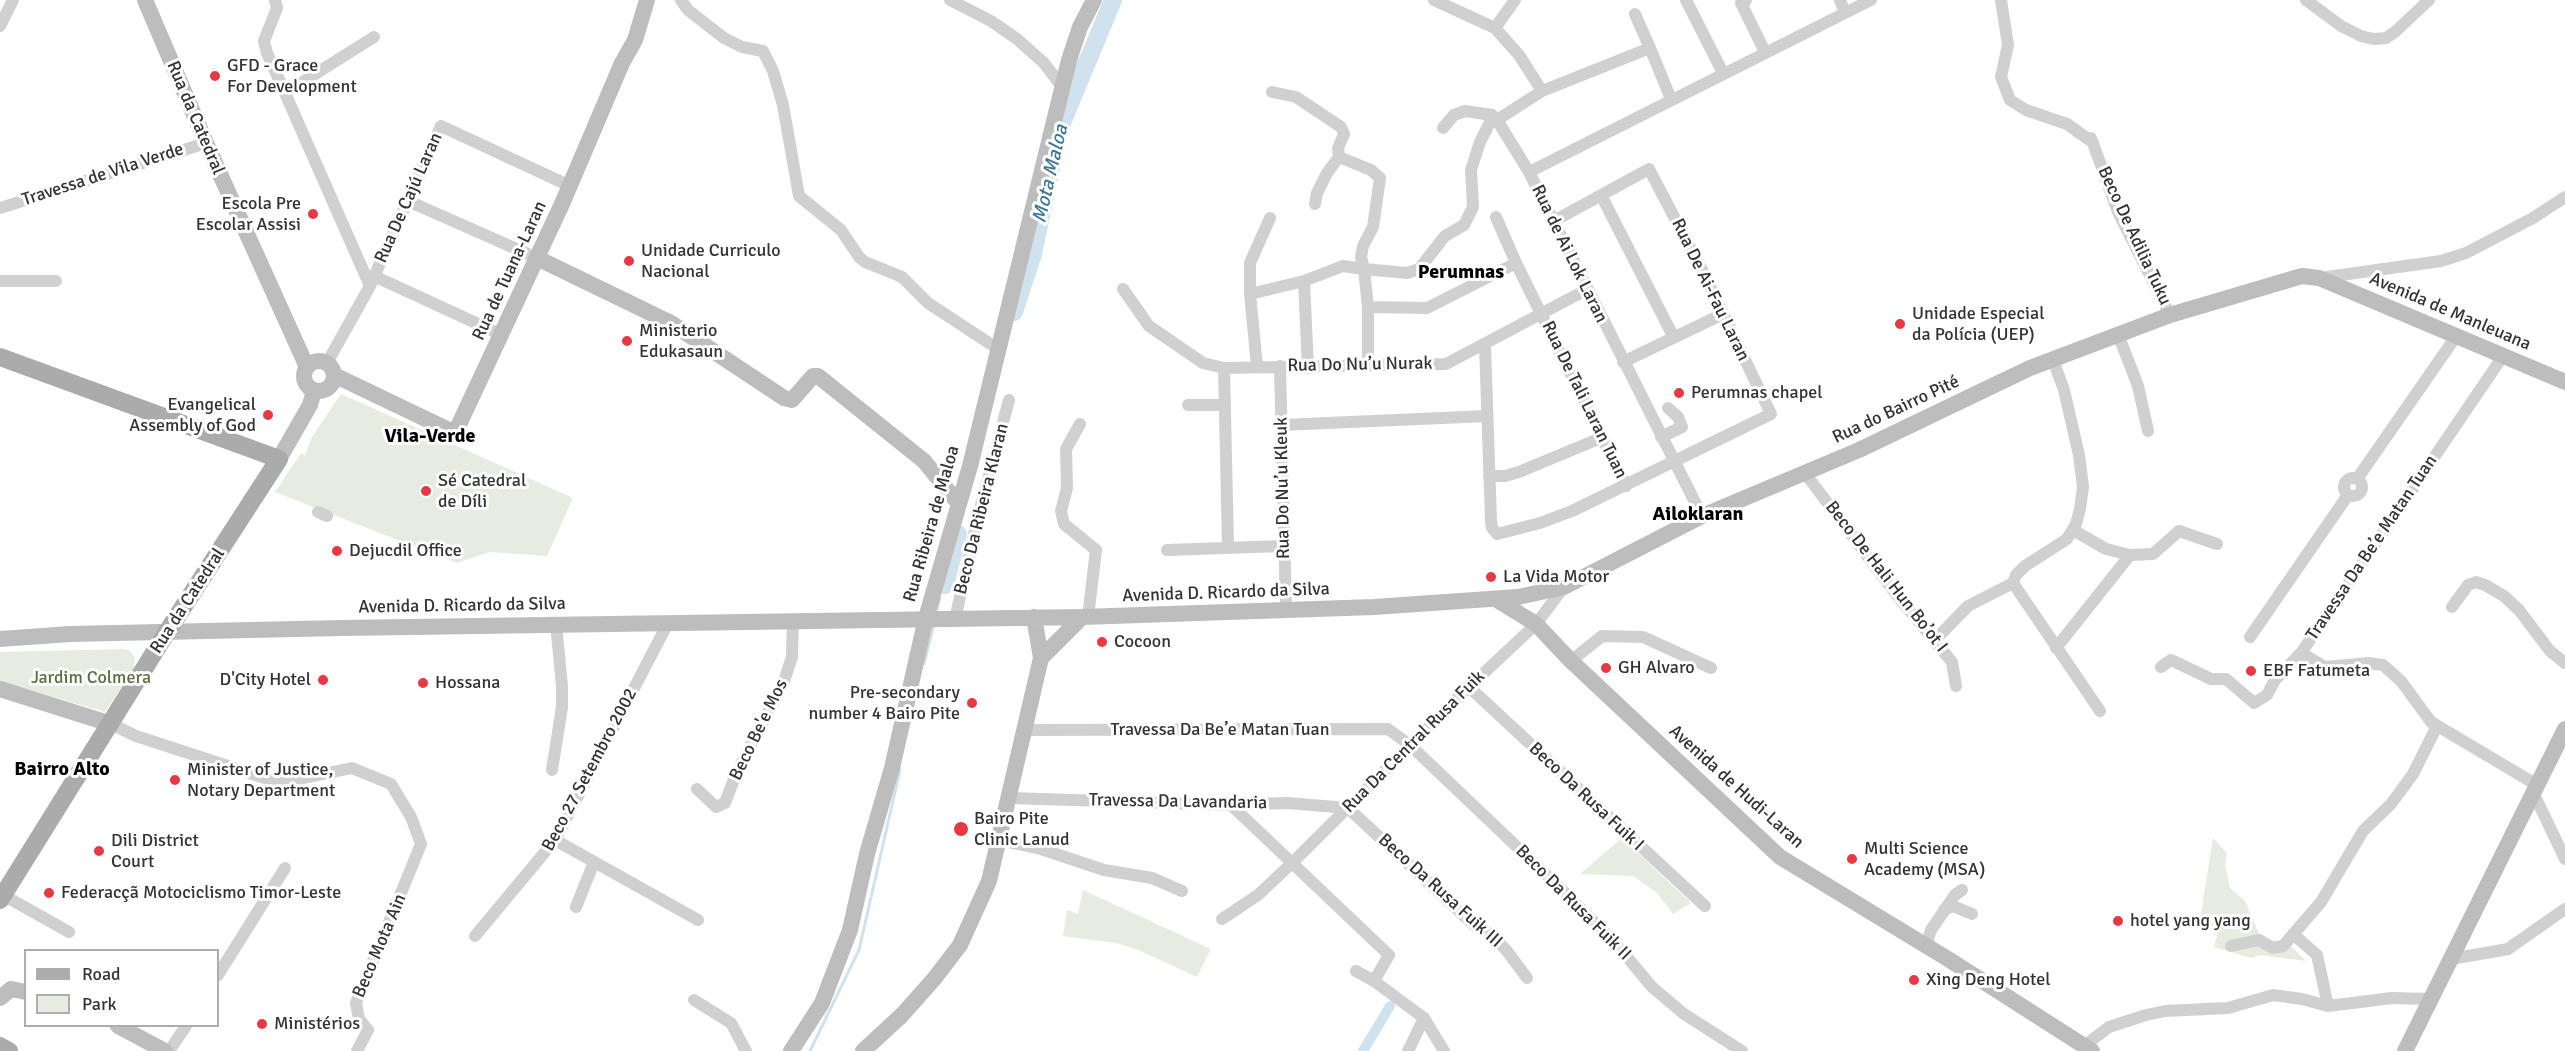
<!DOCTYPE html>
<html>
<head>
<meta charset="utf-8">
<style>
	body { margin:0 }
	#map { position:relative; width:2565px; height:1051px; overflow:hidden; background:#fff; font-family:Signika,sans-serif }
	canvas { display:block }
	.legend { position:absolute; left:24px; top:949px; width:195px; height:78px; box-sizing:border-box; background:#fff; border:2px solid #adadad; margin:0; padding:8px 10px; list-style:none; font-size:18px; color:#333 }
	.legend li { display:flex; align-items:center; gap:12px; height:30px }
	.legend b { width:30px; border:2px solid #adadad }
</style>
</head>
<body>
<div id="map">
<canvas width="2565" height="1051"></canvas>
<ul class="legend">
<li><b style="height:8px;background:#ababab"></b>Road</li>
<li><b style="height:16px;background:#e6ecdf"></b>Park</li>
</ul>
</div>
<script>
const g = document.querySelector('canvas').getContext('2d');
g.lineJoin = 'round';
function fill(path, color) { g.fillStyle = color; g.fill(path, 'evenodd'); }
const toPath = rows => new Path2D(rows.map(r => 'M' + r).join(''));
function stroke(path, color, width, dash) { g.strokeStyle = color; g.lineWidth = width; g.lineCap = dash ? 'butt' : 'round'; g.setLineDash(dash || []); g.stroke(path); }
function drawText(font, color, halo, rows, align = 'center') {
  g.font = font + ' Signika,sans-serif'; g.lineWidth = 6; g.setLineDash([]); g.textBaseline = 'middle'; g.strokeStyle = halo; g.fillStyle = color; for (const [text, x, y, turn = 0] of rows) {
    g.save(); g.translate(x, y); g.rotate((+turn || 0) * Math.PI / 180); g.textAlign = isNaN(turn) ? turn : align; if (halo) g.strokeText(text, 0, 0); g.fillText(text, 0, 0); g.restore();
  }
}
fill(toPath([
	[341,394,573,498,547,556,490,552,457,563,275,492,301,453,305,455,312,437],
	[124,649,130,651,135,658,134,668,105,712,0,681,0,652],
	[1622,838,1691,903,1673,914,1656,892,1633,876,1580,874],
	[2213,838,2227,853,2225,865,2230,888,2245,901,2264,945,2286,941,2306,961,2260,955,2251,958,2214,947,2218,932,2199,926],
	[1083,890,1211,949,1197,977,1136,949,1116,943,1063,936,1067,910,1078,914]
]), '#e6ecdf');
stroke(toPath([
	[1074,71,1109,0],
	[936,614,940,598],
	[924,664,934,624],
	[810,1051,859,950,900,770]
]), '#cfe2ee', 3);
stroke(toPath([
	[1363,1051,1390,1006]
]), '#cfe2ee', 10);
stroke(toPath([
	[1014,312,1033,254,1059,130,1113,0],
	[945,585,958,534]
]), '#cfe2ee', 18);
stroke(toPath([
	[275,0,277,8,264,41,267,53,285,93,374,37],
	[681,0,688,10,724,38,742,47,763,51,773,71,783,105,799,196,841,230,859,257,865,262,902,277,928,303,998,349],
	[950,0,991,21,1017,39,1044,63,1063,88],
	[1434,0,1495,28,1519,55,1542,91],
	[1686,0,1723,73],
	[1746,0,1741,3,1765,52],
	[1840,0,1845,13],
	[2001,0,2008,45,2001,77,2010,100,2026,110,2067,124,2088,139,2091,138,2118,212,2170,315],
	[2306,0,2341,26,2361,36,2374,39,2386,38,2395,32,2429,0],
	[1635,14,1650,48],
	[0,26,13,0],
	[1495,28,1515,0],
	[1272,92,1296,97,1341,127,1344,134,1338,148,1339,157],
	[285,93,370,286],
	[1671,99,1650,48,1542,91,1497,120,1529,172,1702,516],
	[1443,128,1454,115,1465,111,1492,115,1497,120],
	[1529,172,1871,0],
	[1601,195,1673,336],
	[408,201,537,258],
	[1315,204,1317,193,1327,173,1339,157,1371,170,1380,178,1373,227,1363,246,1361,257,1364,269,1407,273,1419,269,1445,236,1464,225,1473,207,1471,170,1480,142,1489,124,1497,120],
	[0,208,206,143],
	[1496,217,1516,263],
	[374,276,502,335],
	[2320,278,2441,261,2466,253,2533,218,2565,197],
	[0,281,56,281],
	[1304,281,1308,368],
	[1123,289,1149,326,1203,363,1224,368,1446,364,1586,290],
	[1250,294,1250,263,1270,218],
	[2118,334,2138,386,2148,431],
	[1485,345,1491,521,1492,528,1497,534,1540,523,1572,511,1771,414,1704,274,1649,169,1552,222],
	[2503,356,2301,653,2325,667,2368,663,2383,665,2401,681,2431,722,2537,785],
	[2053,360,2064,390,2079,455,2083,487,2080,509,2076,524,2067,539,2025,566,2016,575,2013,583,2100,711],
	[1623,362,1723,314],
	[327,363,370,286,441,126,570,186],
	[1368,365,1368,307,1427,308,1516,263,1626,486],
	[1257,366,1250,294,1304,281,1343,266,1364,269,1368,307],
	[1280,366,1286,609],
	[1224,368,1228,546],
	[1188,405,1225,405],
	[1080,424,1066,449,1067,488,1061,511,1064,524,1096,550,1088,617],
	[1282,425,1487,416],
	[1661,437,1682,427,1678,417,1668,408],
	[1805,473,1895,593,1952,662,1956,686],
	[1489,476,1505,476,1519,472,1603,437],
	'2344 487a9 9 0 1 1 18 0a9 9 0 1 1-18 0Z',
	[2357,479,2457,335],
	[318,512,327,516],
	[2073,530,2106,549,2130,555,2153,554,2179,531,2217,544],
	[1167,550,1284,546],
	[2452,607,2468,585,2476,582,2485,585,2504,596,2519,610,2550,651,2565,663],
	[955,619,978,517,1009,400],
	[2250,637,2348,495],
	[1934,641,1968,606,2013,583],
	[2056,648,2130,555],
	[1571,661,1602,636,1643,637,1711,668],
	[2161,667,2171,660,2211,679,2226,679,2254,703,2267,695,2275,680,2301,653],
	[1469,687,1705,906],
	[111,724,136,736,280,783,352,768,391,784,411,817,421,844,356,1003,359,1019,368,1030,357,1051],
	[1024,730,1388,729,1410,745,1556,884,1617,945,1652,987,1684,1014,1742,1051],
	[552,770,562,707,562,686,556,624],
	[697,789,716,807,725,803,736,774,784,681,792,657,793,620],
	[2533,792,2565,859],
	[1009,798,1231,805,1287,803,1348,808,1474,925,1492,935,1507,951,1527,978],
	[1231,805,1389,955,1374,981,1424,1018,1444,1051],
	[555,840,698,920],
	[999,840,1038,848,1104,870,1152,878,1182,891],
	[3,895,69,932],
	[576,907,594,862],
	[1944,910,1953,906,1972,914],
	[1222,919,1258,895,1293,862,1469,687,1536,624,1564,587],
	[2293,934,2317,955,2328,1006],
	[475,936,555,840,668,623],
	[1926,946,1931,930,1955,895,1962,890],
	[2231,946,2259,940,2273,948,2283,946,2321,902,2363,831,2391,804,2413,774,2437,726],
	[2451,959,2508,949,2565,909],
	[1356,971,1374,981],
	[218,975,285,868],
	[694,1000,731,1023,746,1051],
	[2084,1046,2109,1027,2146,1015,2165,1011,2228,1008,2273,995,2302,999,2328,1006,2392,998,2431,999],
	[169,1051,186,1026],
	[1408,1051,1424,1018]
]), '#d0d0d0', 12);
stroke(toPath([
	[145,0,206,143,307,367],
	[537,258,671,323,784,398,792,400,813,376,818,376,924,461,959,504],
	'304 376a15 15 0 1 1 30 0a15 15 0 1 1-30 0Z',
	[334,375,455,433,562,204,622,63,635,40,647,0],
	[279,459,310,405,314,391],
	[1497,600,1536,624,1571,661,1780,857,1948,959,2092,1051],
	[1034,617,1041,658],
	[0,639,70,634,342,628,1082,617,1374,607,1518,597,1564,587,1702,516,1859,450,2030,368,2170,315,2302,276,2319,278,2565,382],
	[0,689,111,724],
	[0,998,11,989,26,992],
	[118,1026,165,1051],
	[791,1051,822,1003,850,930,867,854,892,768,926,618,970,466,1069,60,1080,27,1094,0],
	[863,1051,902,1015,934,979,960,945,989,881,1041,658,1082,617],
	[2405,1051,2565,729]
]), '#bdbdbd', 16);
stroke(toPath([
	[0,357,279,459,167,632,0,900],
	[0,1046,9,1051]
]), '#ababab', 18);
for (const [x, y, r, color] of [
	[215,76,6,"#e63946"],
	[313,214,6,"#e63946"],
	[629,261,6,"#e63946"],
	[1900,324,6,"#e63946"],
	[627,341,6,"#e63946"],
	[1679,393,6,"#e63946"],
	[268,415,6,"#e63946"],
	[426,491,6,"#e63946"],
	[337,551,6,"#e63946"],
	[1491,577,6,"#e63946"],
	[1102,642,6,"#e63946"],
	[1606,668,6,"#e63946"],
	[2251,671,6,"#e63946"],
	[323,680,6,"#e63946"],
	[423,683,6,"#e63946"],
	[972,703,6,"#e63946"],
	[175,780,6,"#e63946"],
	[961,829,8,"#e63946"],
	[99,851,6,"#e63946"],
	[1852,859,6,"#e63946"],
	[49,893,6,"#e63946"],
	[2118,921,6,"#e63946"],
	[1914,980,6,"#e63946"],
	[262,1024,6,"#e63946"]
]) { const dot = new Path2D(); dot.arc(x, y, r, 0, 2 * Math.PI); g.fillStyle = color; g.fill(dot); stroke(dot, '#fff', 2); }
drawText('18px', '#333', '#fff', [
	["GFD - Grace",227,66],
	["For Development",227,87],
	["Escola Pre",301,204,"right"],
	["Escolar Assisi",301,225,"right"],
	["Unidade Curriculo",641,251],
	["Nacional",641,272],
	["Unidade Especial",1912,314],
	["da Polícia (UEP)",1912,335],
	["Ministerio",639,331],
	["Edukasaun",639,352],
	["Perumnas chapel",1691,393],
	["Evangelical",256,405,"right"],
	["Assembly of God",256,426,"right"],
	["Sé Catedral",438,481],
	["de Díli",438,502],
	["Dejucdil Office",349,551],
	["La Vida Motor",1503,577],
	["Cocoon",1114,642],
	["GH Alvaro",1618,668],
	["EBF Fatumeta",2263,671],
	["D'City Hotel",311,680,"right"],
	["Hossana",435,683],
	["Pre-secondary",960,693,"right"],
	["number 4 Bairo Pite",960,714,"right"],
	["Minister of Justice,",187,770],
	["Notary Department",187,791],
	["Bairo Pite",974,819],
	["Clinic Lanud",974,840],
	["Dili District",111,841],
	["Court",111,862],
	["Multi Science",1864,849],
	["Academy (MSA)",1864,870],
	["Federacçã Motociclismo Timor-Leste",61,893],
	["hotel yang yang",2130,921],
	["Xing Deng Hotel",1926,980],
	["Ministérios",274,1024]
], 'left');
drawText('18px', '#333', '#fff', [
	["Rua da Catedral",195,118,67],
	["Travessa de Vila Verde",103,175,-18],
	["Rua De Cajú Laran",409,198,-66],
	["Beco De Adilia Tuku",2134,236,65],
	["Rua de Ai Lok Laran",1569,254,64],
	["Rua de Tuana-Laran",510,271,-65],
	["Rua De Ai-Fau Laran",1710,290,64],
	["Avenida de Manleuana",2450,312,23],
	["Rua Do Nu’u Nurak",1360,365,-1],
	["Rua De Tali Laran Tuan",1584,400,64],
	["Rua do Bairro Pité",1896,410,-25],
	["Rua Do Nu’u Kleuk",1283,488,-91],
	["Beco Da Ribeira Klaran",982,509,-76],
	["Rua Ribeira de Maloa",932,524,-74],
	["Travessa Da Be’e Matan Tuan",2372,548,-56],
	["Beco De Hali Hun Bo’ot I",1886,577,52],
	["Avenida D. Ricardo da Silva",1226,593,-2],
	["Rua da Catedral",188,601,-57],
	["Avenida D. Ricardo da Silva",462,606,-1],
	["Beco Be'e Mos",759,730,-64],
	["Travessa Da Be’e Matan Tuan",1220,730],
	["Rua Da Central Rusa Fuik",1414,742,-45],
	["Beco 27 Setembro 2002",590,770,-62],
	["Avenida de Hudi-Laran",1736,787,42],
	["Beco Da Rusa Fuik I",1586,797,43],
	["Travessa Da Lavandaria",1178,802,1],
	["Beco Da Rusa Fuik III",1440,891,42],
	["Beco Da Rusa Fuik II",1573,903,45],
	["Beco Mota Ain",380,946,-67]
]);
drawText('18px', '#56703f', '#fff', [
	["Jardim Colmera",91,678]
]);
drawText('italic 20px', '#3f7597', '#fff', [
	["Mota Maloa",1051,174,-77]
]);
drawText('bold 20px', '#000', '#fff', [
	["Perumnas",1461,273],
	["Vila-Verde",430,437],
	["Ailoklaran",1698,515],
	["Bairro Alto",62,770]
]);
</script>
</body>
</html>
